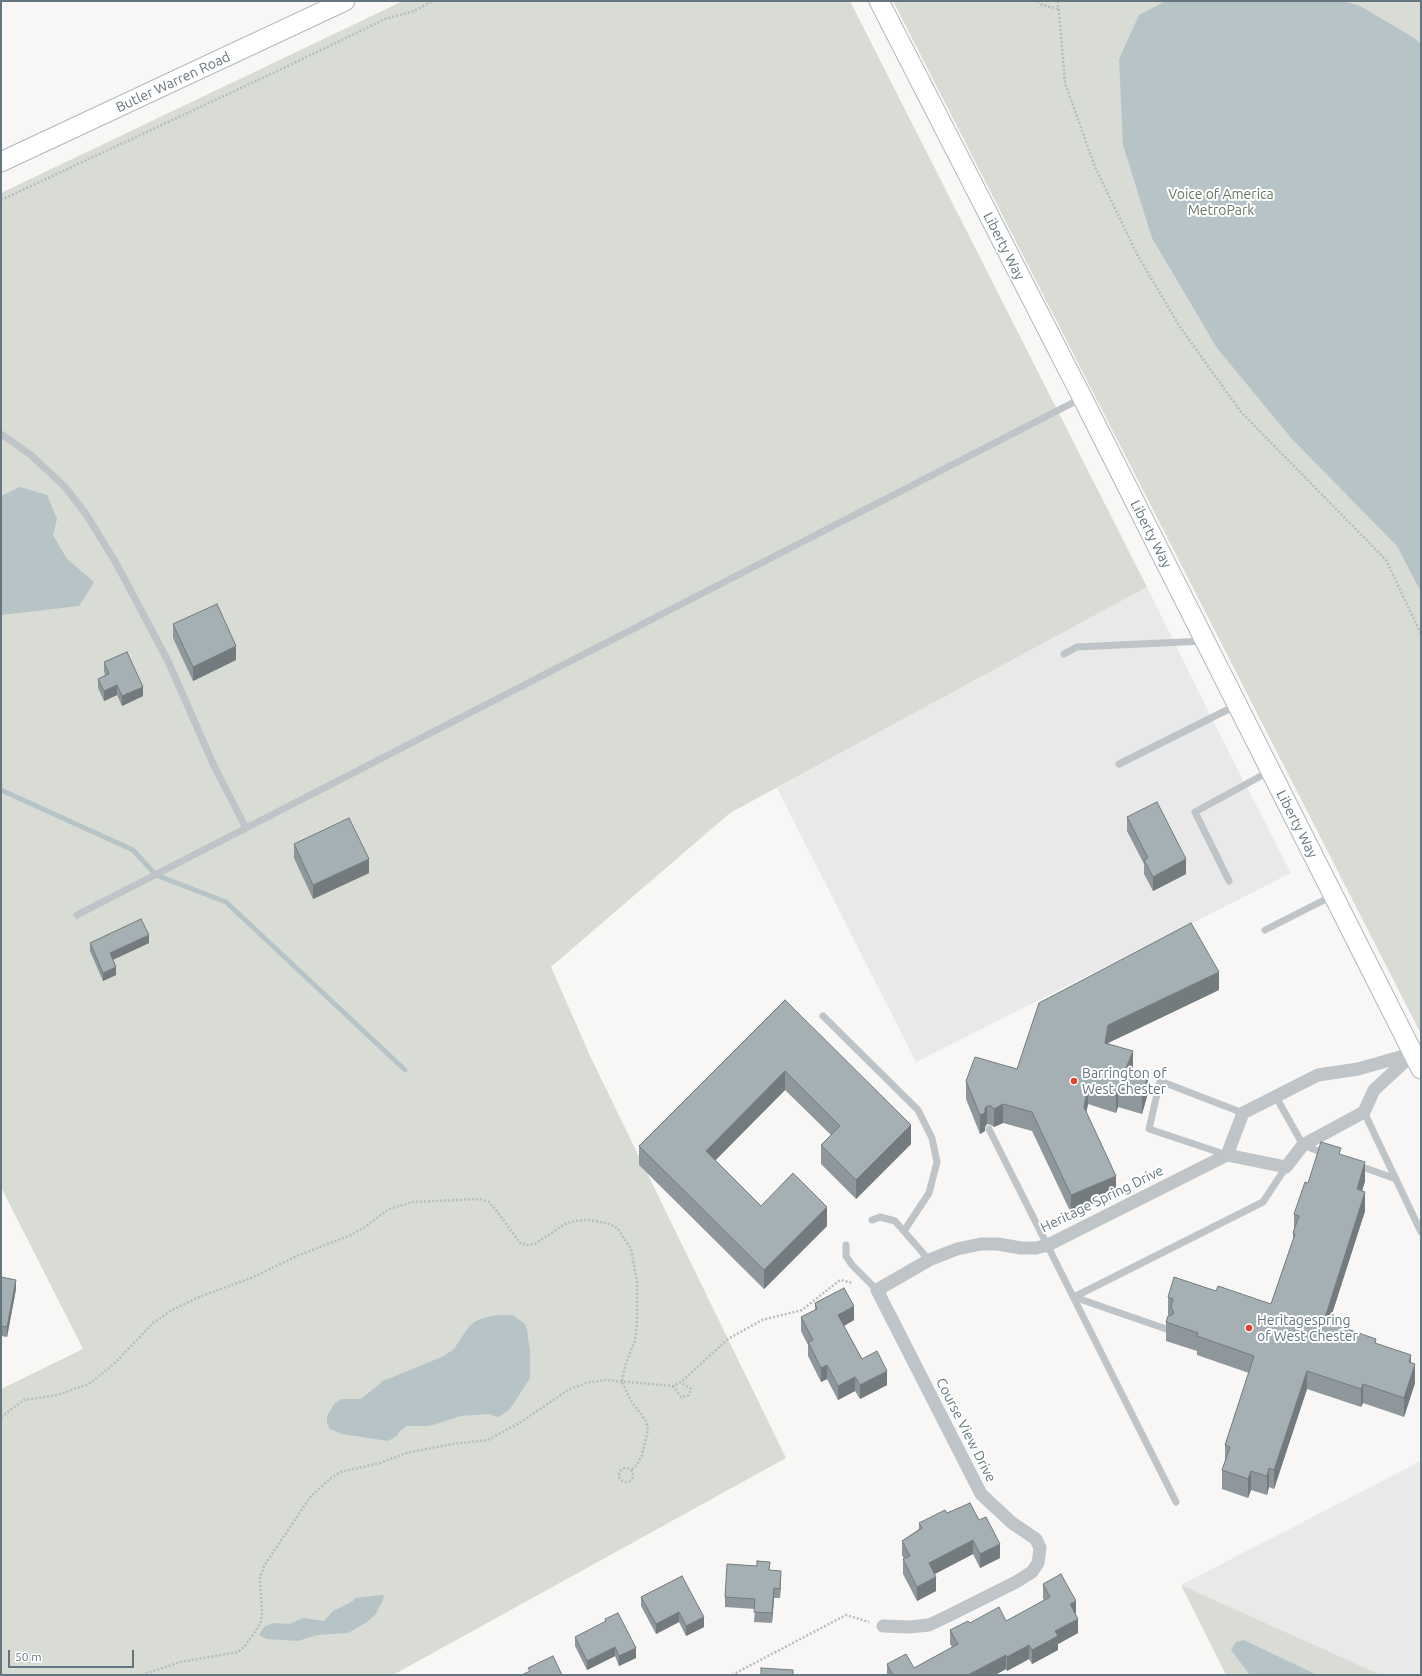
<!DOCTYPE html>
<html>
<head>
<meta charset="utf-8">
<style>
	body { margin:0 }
	#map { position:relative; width:1422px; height:1676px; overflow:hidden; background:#f8f7f5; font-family:Ubuntu,sans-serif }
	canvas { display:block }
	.frame { position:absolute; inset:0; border:2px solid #63767f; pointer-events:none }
	.scale { position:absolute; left:8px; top:1650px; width:126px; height:18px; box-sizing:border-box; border:2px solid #63767f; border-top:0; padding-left:5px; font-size:12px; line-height:14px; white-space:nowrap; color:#63767f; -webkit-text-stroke:3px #fff; paint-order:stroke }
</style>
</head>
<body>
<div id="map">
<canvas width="1422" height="1676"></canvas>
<div class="frame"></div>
<div class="scale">50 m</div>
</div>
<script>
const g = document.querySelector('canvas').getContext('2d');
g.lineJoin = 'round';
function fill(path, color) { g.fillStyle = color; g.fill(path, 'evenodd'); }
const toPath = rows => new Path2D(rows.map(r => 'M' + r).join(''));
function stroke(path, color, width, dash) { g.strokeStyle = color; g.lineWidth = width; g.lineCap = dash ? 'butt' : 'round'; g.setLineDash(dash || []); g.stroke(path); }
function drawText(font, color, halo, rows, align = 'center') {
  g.font = font + ' Ubuntu,sans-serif'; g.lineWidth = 4; g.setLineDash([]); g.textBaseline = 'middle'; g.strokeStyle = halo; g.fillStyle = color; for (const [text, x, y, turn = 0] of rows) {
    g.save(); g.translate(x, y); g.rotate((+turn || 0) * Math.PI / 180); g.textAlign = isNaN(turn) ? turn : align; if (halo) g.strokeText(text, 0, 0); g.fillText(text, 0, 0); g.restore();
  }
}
fill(toPath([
	[1147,587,1219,733,1291,873,916,1062,777,788],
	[1421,1461,1421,1675,1381,1675,1181,1585]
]), '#e8e9e8');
fill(toPath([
	[403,1,850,1,1147,587,730,813,551,967,591,1058,786,1458,393,1675,1,1675,1,1389,83,1349,1,1187,1,193],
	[893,1,1421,1,1421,1034],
	[1181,1585,1381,1675,1226,1675]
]), '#d8dcd4');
fill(toPath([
	[1166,1,1344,1,1360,6,1416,39,1421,44,1421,592,1397,546,1292,439,1217,348,1152,238,1123,145,1119,59,1139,15],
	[20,487,47,495,57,519,53,535,67,559,94,582,79,606,1,615,1,496],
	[498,1315,513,1315,525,1324,527,1330,530,1351,530,1378,510,1409,502,1415,497,1417,489,1414,461,1416,429,1426,407,1426,400,1431,397,1436,388,1441,342,1434,330,1429,327,1423,327,1416,334,1404,342,1399,361,1399,383,1381,444,1356,454,1349,467,1329,474,1322,483,1318],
	[382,1595,384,1596,383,1600,375,1615,367,1622,348,1633,317,1635,298,1641,267,1639,259,1635,264,1627,273,1623,290,1624,300,1619,304,1618,324,1621,333,1611,353,1601,355,1598],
	[1244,1640,1317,1675,1250,1675,1231,1650,1236,1642]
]), '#b6c4c7');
stroke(toPath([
	[1,790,133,850,156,875,226,902,405,1070]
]), '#b6c4c7', 5);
const secondary = toPath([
	[879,1,1082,397,1421,1069],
	[1,162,345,1]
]);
stroke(secondary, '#b1b8bb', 21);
stroke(toPath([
	[1038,1,1042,5,1058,9],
	[1058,1,1065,83,1095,167,1138,256,1180,327,1241,412,1386,560,1421,634],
	[1,200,288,66,385,19,414,11,433,1],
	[673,1386,681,1397,689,1395,691,1389,681,1382],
	[1,1417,24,1400,57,1395,89,1384,114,1364,153,1323,172,1310,199,1297,251,1278,299,1255,351,1235,365,1227,389,1209,413,1202,480,1199,489,1202,495,1209,521,1244,528,1245,535,1244,565,1224,574,1221,589,1220,610,1224,618,1229,631,1249,637,1282,637,1321,635,1340,625,1366,622,1382,631,1401,646,1421,648,1430,642,1455,637,1465,631,1470],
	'619 1475a7 7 0 1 1 14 0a7 7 0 1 1-14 0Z',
	[142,1675,180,1662,238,1652,245,1646,260,1624,262,1614,260,1577,264,1566,311,1496,331,1478,340,1472,380,1463,406,1453,452,1444,488,1440,521,1422,568,1390,586,1383,605,1380,673,1386,681,1382,728,1339,762,1320,802,1310,840,1280,853,1283],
	[732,1675,846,1615,869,1622]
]), '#b9bdbf', 2.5, [2, 2]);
stroke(toPath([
	[1,434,31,455,65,487,86,514,116,563,168,661,214,766,246,828],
	[1064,654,1077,647,1204,641],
	[1119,764,1237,705],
	[1229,881,1195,812,1270,771],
	[77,915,1082,398],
	[1265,930,1332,896],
	[823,1016,918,1110,932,1138,937,1162,929,1193,904,1231],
	[1276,1097,1303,1145,1326,1154],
	[1364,1112,1421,1232],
	[989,1129,1176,1502],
	[1227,1155,1149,1129,1160,1081,1243,1113],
	[1357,1165,1396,1179],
	[872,1220,880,1217,895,1221,929,1260],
	[846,1245,846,1256,852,1265,877,1290],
	[1074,1297,1263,1202,1286,1167],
	[1074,1297,1169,1330]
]), '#bec4c7', 7);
stroke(toPath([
	[1227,1155,1243,1113,1318,1075,1358,1069,1411,1054],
	[883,1626,909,1627,929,1625,948,1616,1016,1582,1032,1572,1038,1563,1040,1548,1036,1539,1011,1522,981,1494,877,1290,929,1260,957,1249,981,1244,998,1244,1021,1248,1036,1248,1048,1245,1227,1155,1286,1167,1303,1145,1364,1112,1374,1090,1413,1054]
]), '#bec4c7', 13);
stroke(secondary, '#fff', 19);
fill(toPath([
	[173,624,236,660,193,681,173,638],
	[104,662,143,696,122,706,117,695,104,701,98,688,98,679,105,675,104,671],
	[1127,817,1186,874,1153,891,1144,874,1144,864,1127,831],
	[294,844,369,873,313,899,294,858],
	[90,943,149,943,113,960,116,975,103,981,90,951],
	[1219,990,1108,1043,1133,1069,1133,1070,1148,1093,1142,1114,1118,1107,1116,1113,1088,1104,1086,1112,1116,1194,1071,1213,1032,1131,1003,1123,994,1127,991,1125,987,1124,985,1127,985,1131,980,1134,966,1099,966,1081,1017,1069],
	[785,1000,911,1144,856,1199,821,1164,821,1145,831,1135,785,1090,715,1160,761,1206,827,1226,764,1289,639,1165,639,1146],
	[1341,1155,1365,1181,1362,1191,1365,1211,1329,1323,1376,1344,1411,1363,1415,1383,1404,1417,1363,1403,1361,1407,1307,1389,1274,1489,1269,1487,1267,1495,1251,1490,1248,1498,1222,1489,1222,1470,1225,1461,1225,1445,1249,1373,1197,1355,1197,1351,1166,1341,1166,1322,1169,1316,1168,1315,1168,1297,1216,1291,1271,1304,1293,1240,1293,1233,1294,1229,1294,1214,1308,1183],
	[1,1277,16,1289,7,1337,1,1336],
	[815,1303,854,1320,844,1326,862,1359,887,1385,860,1399,855,1391,838,1400,827,1379,821,1382,808,1356,808,1345,801,1331,801,1317,815,1310],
	[947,1513,979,1520,1000,1558,980,1568,973,1554,935,1574,936,1591,917,1601,903,1574,903,1559,904,1559,902,1555,902,1541,919,1529,919,1523],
	[770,1570,781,1580,780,1598,774,1598,772,1623,754,1622,755,1609,725,1607,725,1597],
	[682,1576,704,1627,686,1636,679,1622,656,1634,641,1606,641,1597],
	[1043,1584,1076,1615,1078,1633,1058,1644,1058,1650,1032,1664,1029,1659,1007,1671,1006,1669,995,1675,887,1675,887,1664,914,1668,952,1647,950,1644,950,1630,970,1623,1006,1621,1044,1601,1043,1598],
	[605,1619,636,1658,619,1666,615,1656,587,1670,575,1646,575,1637,605,1622]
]), '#8e979b');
fill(toPath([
	[236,646,236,660,193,681,193,667],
	[117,685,117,695,104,701,104,691],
	[143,687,143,696,122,706,122,696],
	[369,859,369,873,313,899,313,885],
	[1186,859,1186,874,1153,891,1153,877],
	[149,935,149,943,110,961,110,953],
	[116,967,116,975,103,981,103,973],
	[1219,972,1219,990,1108,1043,1105,1061,1105,1043,1108,1025],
	[1133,1051,1133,1069,1126,1086,1126,1068],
	[785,1071,785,1090,706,1170,706,1151],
	[1148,1075,1148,1093,1142,1114,1142,1096],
	[1088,1086,1088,1104,1084,1125,1084,1107],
	[1118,1088,1118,1107,1116,1113,1116,1095],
	[1003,1104,1003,1123,994,1127,994,1109],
	[987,1106,987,1124,985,1127,985,1108],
	[985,1113,985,1131,980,1134,980,1115],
	[911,1125,911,1144,856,1199,856,1180],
	[1365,1162,1365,1181,1357,1208,1357,1189],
	[1116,1176,1116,1194,1071,1213,1071,1195],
	[1365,1192,1365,1211,1324,1339,1324,1321],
	[827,1207,827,1226,764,1289,764,1270],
	[16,1280,16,1289,7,1337,7,1327],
	[854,1306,854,1320,838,1329,838,1315],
	[1411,1355,1411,1374,1409,1362],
	[1415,1364,1415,1383,1404,1417,1404,1398],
	[827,1365,827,1379,821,1382,821,1368],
	[887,1371,887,1385,860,1399,860,1385],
	[1307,1371,1307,1389,1274,1489,1274,1470],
	[855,1377,855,1391,838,1400,838,1386],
	[1363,1384,1363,1403,1361,1407,1361,1389],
	[1269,1468,1269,1487,1267,1495,1267,1476],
	[1251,1471,1251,1490,1248,1498,1248,1479],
	[973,1540,973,1554,929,1577,929,1563],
	[1000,1544,1000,1558,980,1568,980,1554],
	[781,1571,781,1580,780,1598,780,1589],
	[936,1577,936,1591,917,1601,917,1587],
	[774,1588,774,1598,772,1623,772,1613],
	[1076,1601,1076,1615,1070,1604],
	[679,1612,679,1622,656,1634,656,1624],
	[704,1617,704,1627,686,1636,686,1626],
	[1078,1619,1078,1633,1058,1644,1058,1650,1032,1664,1032,1650,1055,1631],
	[1029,1645,1029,1659,1007,1671,1007,1657],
	[615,1647,615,1656,587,1670,587,1661],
	[636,1648,636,1658,619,1666,619,1656],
	[1006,1655,1006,1669,995,1675,968,1675]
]), '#747b7e');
const building = toPath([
	[217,604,236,646,193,667,173,624,217,604],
	[127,652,143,687,122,696,117,685,104,691,98,679,109,674,104,662,127,652],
	[1157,802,1186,859,1153,877,1144,860,1148,858,1127,817,1157,802],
	[349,818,369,859,313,885,294,844,349,818],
	[141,919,149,935,110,953,116,967,103,973,90,943,141,919],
	[1191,923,1219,972,1108,1025,1105,1043,1133,1051,1126,1068,1148,1075,1142,1096,1118,1088,1116,1095,1088,1086,1084,1107,1116,1176,1071,1195,1032,1112,1003,1104,994,1109,991,1106,987,1106,985,1108,985,1113,980,1115,966,1081,975,1057,1017,1069,1039,1003,1191,923],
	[785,1000,911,1125,856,1180,821,1145,840,1126,785,1071,706,1151,761,1206,793,1173,827,1207,764,1270,639,1146,785,1000],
	[1321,1142,1341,1148,1339,1154,1365,1162,1357,1189,1365,1192,1324,1321,1376,1339,1375,1343,1411,1355,1409,1362,1415,1364,1404,1398,1363,1384,1361,1389,1307,1371,1274,1470,1269,1468,1267,1476,1251,1471,1248,1479,1222,1470,1230,1447,1225,1445,1254,1356,1197,1336,1198,1333,1166,1322,1168,1316,1172,1315,1174,1313,1171,1307,1173,1299,1168,1297,1174,1277,1216,1291,1218,1286,1271,1304,1295,1234,1293,1233,1299,1216,1294,1214,1305,1182,1308,1183,1321,1142],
	[1,1277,16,1280,7,1327,1,1326,1,1277],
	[844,1288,854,1306,838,1315,862,1359,877,1351,887,1371,860,1385,855,1377,838,1386,827,1365,821,1368,808,1342,813,1340,801,1317,817,1309,815,1303,844,1288],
	[970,1503,979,1520,986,1517,1000,1544,980,1554,973,1540,929,1563,936,1577,917,1587,903,1559,910,1556,902,1541,922,1528,919,1523,945,1510,947,1513,970,1503],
	[757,1561,770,1562,769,1570,781,1571,780,1589,774,1588,772,1613,754,1612,755,1599,725,1597,727,1564,757,1566,757,1561],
	[1061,1574,1076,1601,1070,1604,1078,1619,1055,1631,1058,1636,1032,1650,1029,1645,1007,1657,1006,1655,968,1675,893,1675,887,1664,906,1654,914,1668,958,1644,950,1630,968,1621,970,1623,999,1607,1006,1621,1050,1597,1043,1584,1061,1574],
	[682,1576,704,1617,686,1626,679,1612,656,1624,641,1597,682,1576],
	[618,1613,636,1648,619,1656,615,1647,587,1661,575,1637,606,1621,605,1619,618,1613],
	[553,1656,562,1675,522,1675,530,1671,528,1668,553,1656],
	[761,1668,793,1670,793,1675,761,1675,761,1668]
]);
fill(building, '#a5b0b4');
stroke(building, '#747b7e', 1);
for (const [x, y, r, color] of [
	[1074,1081,4,"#df452d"],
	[1249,1328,4,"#df452d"]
]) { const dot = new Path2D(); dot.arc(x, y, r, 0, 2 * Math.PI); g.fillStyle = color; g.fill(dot); stroke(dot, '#fff', 1.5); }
drawText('14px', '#63767f', '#fff', [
	["Butler Warren Road",173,82,-25],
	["Liberty Way",1004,246,63],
	["Liberty Way",1151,534,63],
	["Liberty Way",1297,824,63],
	["Heritage Spring Drive",1102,1199,-26],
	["Course View Drive",966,1430,63]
]);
drawText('14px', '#687762', '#fff', [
	["Voice of America",1221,194],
	["MetroPark",1221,210]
]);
drawText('14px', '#63767f', '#fff', [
	["Barrington of",1082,1073],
	["West Chester",1082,1089],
	["Heritagespring",1257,1320],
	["of West Chester",1257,1336]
], 'left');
</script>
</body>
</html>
